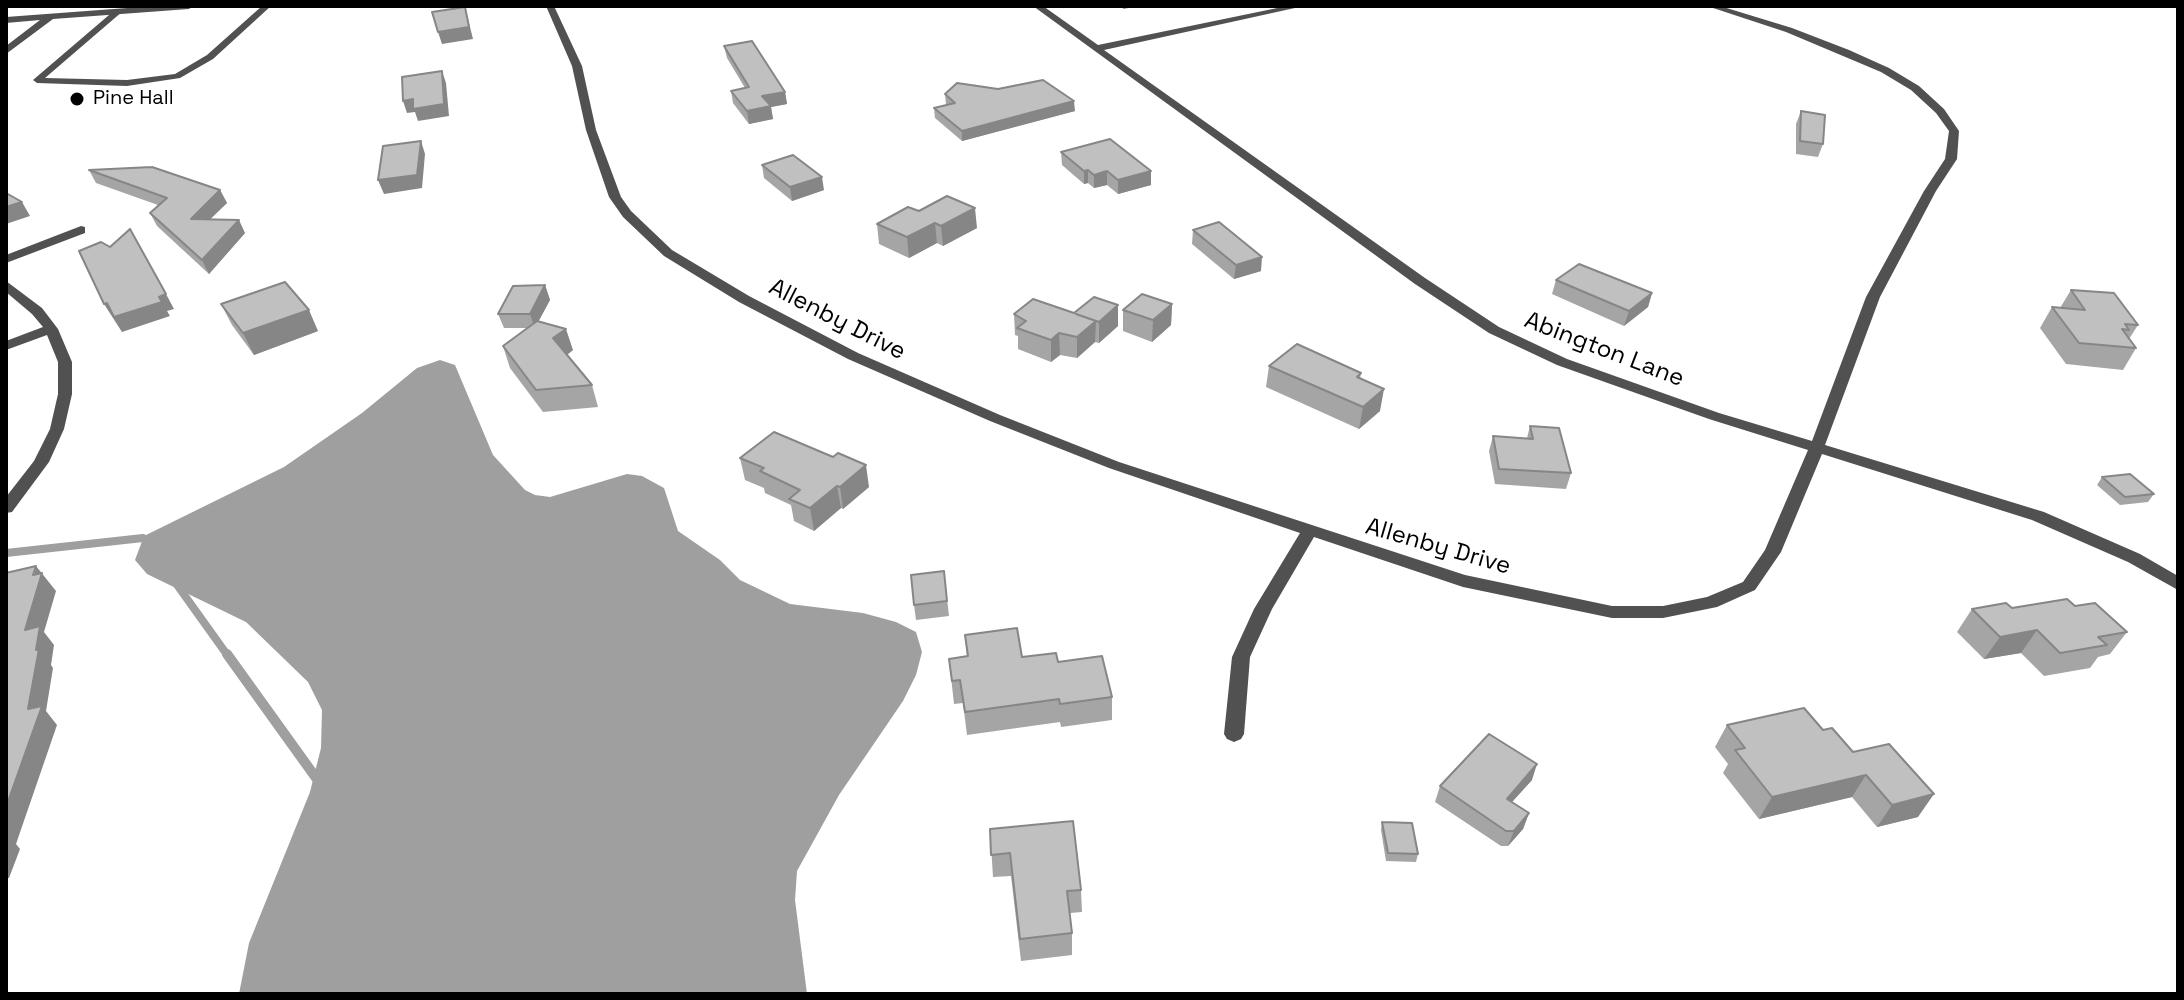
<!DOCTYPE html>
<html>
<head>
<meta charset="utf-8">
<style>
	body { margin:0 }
	#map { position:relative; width:2184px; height:1000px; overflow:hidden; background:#fff; font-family:"Space Grotesk",sans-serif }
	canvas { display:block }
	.frame { position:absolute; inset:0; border:8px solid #000; pointer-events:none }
</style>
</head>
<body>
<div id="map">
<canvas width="2184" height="1000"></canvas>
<div class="frame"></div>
</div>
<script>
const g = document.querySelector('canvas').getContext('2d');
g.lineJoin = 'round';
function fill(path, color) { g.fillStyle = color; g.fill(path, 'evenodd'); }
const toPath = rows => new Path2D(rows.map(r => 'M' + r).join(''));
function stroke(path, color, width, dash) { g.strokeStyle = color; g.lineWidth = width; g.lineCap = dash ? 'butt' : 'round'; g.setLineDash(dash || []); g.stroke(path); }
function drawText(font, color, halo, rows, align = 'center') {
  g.font = font + ' "Space Grotesk",sans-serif'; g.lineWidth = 6; g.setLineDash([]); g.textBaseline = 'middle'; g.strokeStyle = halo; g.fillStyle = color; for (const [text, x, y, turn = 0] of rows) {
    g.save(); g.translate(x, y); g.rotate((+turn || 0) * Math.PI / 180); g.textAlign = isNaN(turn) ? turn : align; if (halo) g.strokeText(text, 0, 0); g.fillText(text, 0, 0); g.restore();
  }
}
fill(toPath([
	[440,360,455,365,493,455,525,490,535,495,550,497,627,474,642,476,664,488,678,531,720,560,740,580,790,604,863,613,896,622,916,632,922,652,916,675,903,701,839,795,797,871,795,900,807,994,239,994,249,943,310,792,321,748,322,710,308,682,246,622,147,574,135,560,144,536,284,467,362,413,417,368]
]), '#9f9f9f');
stroke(toPath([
	[6,553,143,538,149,545],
	[175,582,228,656]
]), '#9f9f9f', 8);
stroke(toPath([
	[227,654,319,782]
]), '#9f9f9f', 10);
fill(toPath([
	[262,6,271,6,213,59,180,78,127,86,37,83,33,80,116,9,123,11,45,78,127,80,175,74,207,55,262,6]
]), '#515151');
fill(toPath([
	[154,6,193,6,189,9,53,19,6,54,6,46,40,20,6,23,6,17,154,6],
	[546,6,554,6,582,66,596,130,621,197,631,211,672,250,749,296,858,353,1000,415,1119,462,1465,575,1612,606,1663,606,1707,597,1743,582,1765,550,1808,450,1709,419,1557,365,1489,333,1415,284,1033,6,1043,6,1098,45,1287,6,1304,6,1104,50,1425,278,1499,327,1567,359,1719,413,1812,441,1866,297,1924,191,1945,159,1949,131,1936,113,1911,90,1881,72,1786,32,1707,6,1720,6,1792,28,1849,50,1889,68,1919,86,1944,109,1959,131,1957,159,1936,191,1880,297,1825,445,2044,512,2140,554,2178,576,2178,590,2128,562,2032,520,1822,454,1781,552,1755,590,1717,607,1663,618,1612,618,1463,587,1314,537,1272,609,1250,657,1244,734,1241,739,1234,742,1227,739,1224,734,1232,657,1254,609,1300,533,1109,468,990,421,848,359,739,302,664,256,623,217,609,197,586,130,572,66,546,6],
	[81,226,85,227,85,233,6,263,6,255,81,226],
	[6,281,42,308,58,329,72,362,72,394,64,429,49,462,12,512,6,513,6,497,34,461,50,429,58,394,58,362,47,335,6,350,6,341,43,327,32,314,6,292,6,281]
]), '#515151');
fill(toPath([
	[724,46,785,92,787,104,771,107,773,119,749,124,733,103,731,91,745,88,727,58],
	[945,94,1075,111,962,141,935,118,934,108,946,105],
	[1801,111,1823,144,1818,157,1796,154,1796,124],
	[1061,152,1151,185,1118,194,1107,185,1094,188,1088,183,1084,184,1062,165],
	[762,165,824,190,792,201,764,178],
	[89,170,220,190,227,203,210,219,245,233,209,274,157,226,150,213,158,205,96,183],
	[919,211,977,228,943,246,937,243,909,258,879,244,877,224],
	[1193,230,1261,271,1234,279,1192,244],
	[1556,280,1652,293,1648,307,1624,326,1552,294],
	[545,285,550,300,538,321,573,350,567,355,592,385,598,407,543,412,510,368,503,346,527,328,504,328,498,314],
	[2071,290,2138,325,2129,339,2136,348,2123,370,2066,364,2040,328,2052,307,2060,308],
	[221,304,318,331,254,355,232,325],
	[1172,304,1171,325,1152,342,1123,331,1123,310],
	[1074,313,1118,326,1099,343,1095,342,1077,358,1060,355,1051,362,1018,349,1018,336,1015,335,1014,314],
	[1269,366,1361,373,1360,379,1380,411,1359,429,1266,387],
	[1530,426,1571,473,1566,489,1495,484,1489,451,1493,436,1527,438],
	[740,458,869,487,843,509,841,508,814,531,794,521,791,505,765,493,764,488,745,480],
	[2102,477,2154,494,2148,502,2120,505,2097,485],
	[944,571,949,616,916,620,914,605],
	[2075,606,2127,632,2110,654,2098,657,2090,668,2044,676,2021,653,1984,659,1957,632,1972,609],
	[965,635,1022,657,1058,662,1112,697,1112,720,1061,727,1060,722,967,735,963,703,954,704,949,659,967,657],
	[1727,725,1823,730,1853,752,1918,817,1877,827,1852,797,1759,819,1723,773,1728,764,1715,747],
	[1532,780,1512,802,1529,813,1523,829,1508,846,1501,846,1435,802,1440,786],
	[1382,822,1418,854,1416,862,1386,861,1381,830],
	[990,829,1081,890,1082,912,1070,913,1072,933,1072,955,1021,961,1011,876,993,877]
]), '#a5a5a5');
fill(toPath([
	[1123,6,1140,6,1123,9],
	[465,7,473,39,442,44,438,32],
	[442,71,446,83,449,116,418,121,415,112,407,113,403,101],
	[785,92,787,104,771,107,773,119,749,124,747,111,762,96],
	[1074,101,1075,111,962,141,962,131],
	[421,141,425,154,422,188,384,194,378,180],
	[1088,170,1088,183,1084,184,1084,171],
	[1107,171,1107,185,1094,188,1094,175],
	[1151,171,1151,185,1118,194,1118,180],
	[822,177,824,190,792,201,790,187],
	[220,190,227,203,197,232,191,219],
	[22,202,30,216,6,224,6,207],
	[975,208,977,228,943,246,941,226],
	[239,220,245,233,209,274,202,260],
	[935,223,937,243,909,258,907,237],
	[1262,257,1261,271,1234,279,1236,265],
	[545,285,550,300,535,328,530,314],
	[1652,293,1648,307,1624,326,1629,311],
	[166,294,174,309,167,311,170,316,122,332,104,304],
	[1172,304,1171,325,1152,342,1153,320],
	[1118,305,1118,326,1099,343,1099,322],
	[309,310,318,331,254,355,243,333],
	[1096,321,1095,342,1077,358,1077,337],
	[566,329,573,350,560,360,553,338],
	[1059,333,1060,355,1051,362,1051,340],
	[1384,389,1380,411,1359,429,1363,407],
	[866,465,869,487,843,509,840,487],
	[837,486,841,508,814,531,810,508],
	[36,566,56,591,44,632,54,645,51,665,53,668,46,711,57,725,16,844,20,849,9,878,6,878,6,807,28,709,25,630],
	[2037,630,2021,653,1984,659,2000,637],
	[1537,764,1532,780,1501,814,1507,799],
	[1866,775,1852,797,1759,819,1772,797],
	[1934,794,1918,817,1877,827,1892,805],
	[1529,813,1523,829,1508,846,1514,831]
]), '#868686');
const building = toPath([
	[465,7,469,27,438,32,432,12,465,7],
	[752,41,785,92,762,96,771,106,747,111,731,91,749,87,724,46,752,41],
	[442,71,444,104,413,109,413,99,403,101,402,77,442,71],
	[1043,80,1074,101,962,131,934,108,955,103,945,94,957,83,998,89,1043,80],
	[1801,111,1825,115,1823,144,1800,141,1801,111],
	[1110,139,1151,171,1118,180,1107,171,1094,175,1088,170,1084,171,1061,152,1110,139],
	[421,141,417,175,378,180,383,146,421,141],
	[793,155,822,177,790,187,762,165,793,155],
	[152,167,220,190,191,219,239,220,202,260,150,213,167,198,89,170,152,167],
	[6,193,22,202,6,207,6,193],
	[947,196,975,208,941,226,935,223,907,237,877,224,908,207,919,211,947,196],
	[1219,222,1262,257,1236,265,1193,230,1219,222],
	[130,229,166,294,159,297,162,302,114,317,107,303,104,304,79,251,101,242,110,247,130,229],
	[1579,264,1652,293,1629,311,1556,280,1579,264],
	[285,282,309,310,243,333,221,304,285,282],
	[545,285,530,314,498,314,513,286,545,285],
	[2071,290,2114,293,2138,325,2125,324,2129,330,2122,329,2136,348,2079,343,2052,307,2085,310,2071,290],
	[1142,294,1172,304,1153,320,1123,310,1142,294],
	[1094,297,1118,305,1099,322,1076,314,1096,321,1077,337,1059,333,1051,340,1017,328,1026,321,1014,314,1033,299,1074,313,1094,297],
	[537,321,566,329,553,338,592,385,536,390,503,346,537,321],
	[1297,344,1361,373,1357,377,1384,389,1363,407,1269,366,1297,344],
	[1530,426,1559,428,1571,473,1499,469,1493,436,1533,439,1530,426],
	[774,432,833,457,838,453,866,465,840,487,837,486,810,508,789,499,800,490,760,471,764,468,740,458,774,432],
	[2130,474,2154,494,2125,497,2102,477,2130,474],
	[36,566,33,575,42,573,25,630,40,626,36,650,39,649,28,709,42,706,6,807,6,573,36,566],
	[944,571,947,601,914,605,911,575,944,571],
	[2067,599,2075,606,2095,603,2127,632,2098,637,2107,645,2060,653,2037,630,2000,637,1972,609,2006,603,2012,608,2067,599],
	[1017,628,1022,657,1056,653,1058,662,1102,656,1112,697,1060,704,1059,699,965,712,960,680,952,681,949,659,968,656,965,635,1017,628],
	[1804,708,1823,730,1832,728,1853,752,1889,744,1934,794,1892,805,1866,775,1772,797,1735,750,1745,748,1727,725,1804,708],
	[1489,734,1537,764,1507,799,1529,813,1514,831,1506,831,1440,786,1489,734],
	[1073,821,1081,890,1067,891,1072,933,1020,939,1010,853,991,855,990,829,1073,821],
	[1382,822,1412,823,1418,854,1388,853,1382,822]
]);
fill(building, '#c0c0c0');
stroke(building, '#868686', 2);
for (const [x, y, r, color] of [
	[77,99,8,"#000"]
]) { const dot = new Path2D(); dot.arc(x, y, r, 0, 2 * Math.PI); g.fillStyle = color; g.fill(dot); stroke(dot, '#fff', 3); }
drawText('20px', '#000', '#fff', [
	["Pine Hall",93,99]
], 'left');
drawText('24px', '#000', '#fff', [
	["Allenby Drive",837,320,27],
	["Abington Lane",1604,350,21],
	["Allenby Drive",1438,547,16]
]);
</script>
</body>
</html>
